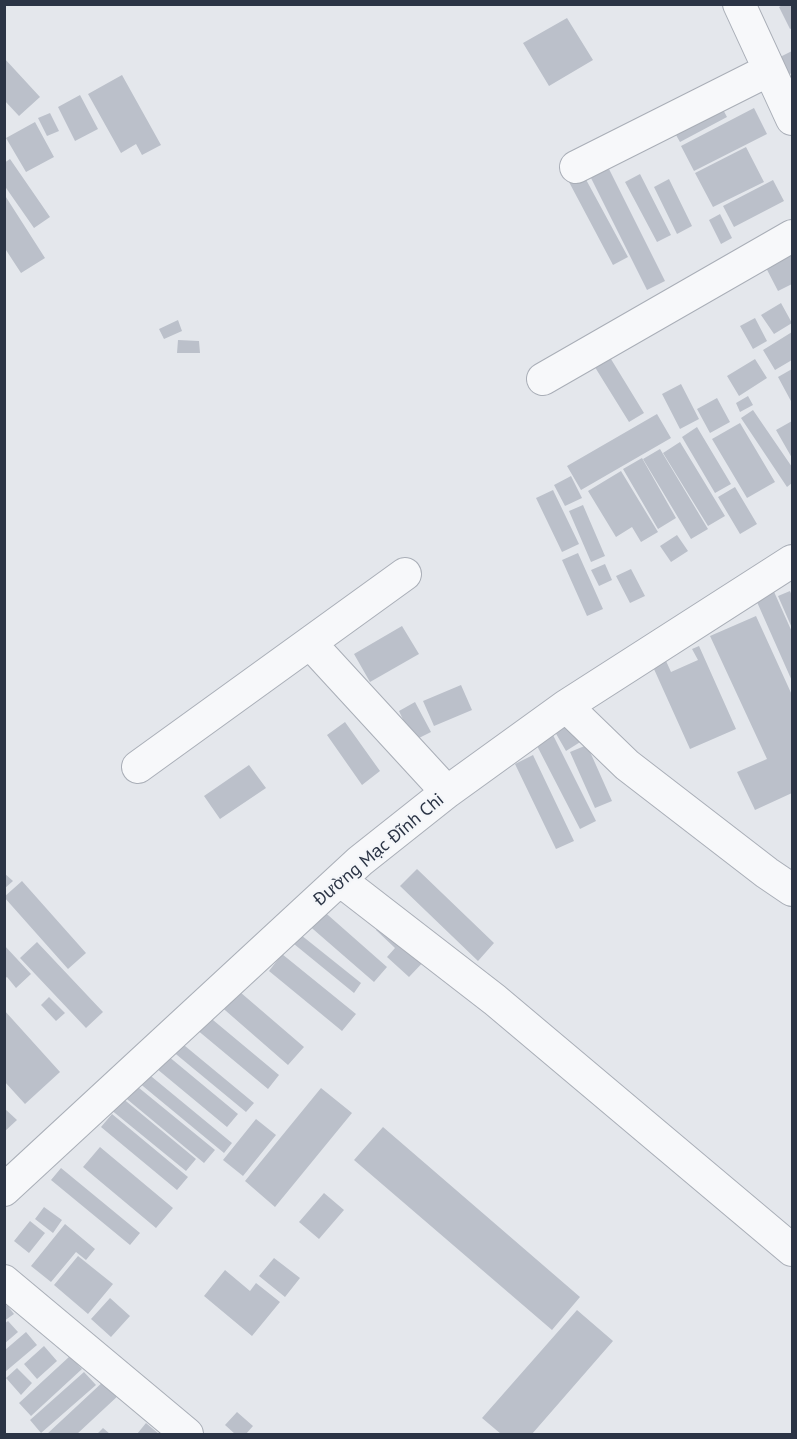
<!DOCTYPE html>
<html>
<head>
<meta charset="utf-8">
<style>
	body { margin:0 }
	#map { position:relative; width:797px; height:1439px; overflow:hidden; background:#e4e7ec; font-family:"PT Sans",sans-serif }
	canvas { display:block }
	.frame { position:absolute; inset:0; border:6px solid #2b3445; pointer-events:none }
</style>
</head>
<body>
<div id="map">
<canvas width="797" height="1439"></canvas>
<div class="frame"></div>
</div>
<script>
const g = document.querySelector('canvas').getContext('2d');
g.lineJoin = 'round';
function fill(path, color) { g.fillStyle = color; g.fill(path, 'evenodd'); }
const toPath = rows => new Path2D(rows.map(r => 'M' + r).join(''));
function stroke(path, color, width, dash) { g.strokeStyle = color; g.lineWidth = width; g.lineCap = dash ? 'butt' : 'round'; g.setLineDash(dash || []); g.stroke(path); }
function drawText(font, color, halo, rows, align = 'center') {
  g.font = font + ' "PT Sans",sans-serif'; g.lineWidth = 4.5; g.setLineDash([]); g.textBaseline = 'middle'; g.strokeStyle = halo; g.fillStyle = color; for (const [text, x, y, turn = 0] of rows) {
    g.save(); g.translate(x, y); g.rotate((+turn || 0) * Math.PI / 180); g.textAlign = isNaN(turn) ? turn : align; if (halo) g.strokeText(text, 0, 0); g.fillText(text, 0, 0); g.restore();
  }
}
fill(toPath([
	[784,4,792,4,792,28,790,29,779,7],
	[567,18,593,60,549,86,523,43],
	[792,51,792,73,781,78,772,61],
	[4,58,40,97,19,116,4,100],
	[122,75,161,145,142,155,136,144,121,153,88,94],
	[80,95,98,129,75,141,58,107],
	[719,102,727,117,680,142,672,128],
	[754,108,767,134,694,171,681,146],
	[50,113,59,131,47,136,38,118],
	[35,122,54,157,26,172,6,138],
	[746,147,764,182,713,207,695,173],
	[10,159,50,217,34,228,4,185,4,163],
	[604,159,665,281,647,290,586,168],
	[583,174,628,257,613,265,569,182],
	[640,174,671,235,657,242,625,182],
	[669,179,692,226,677,234,654,187],
	[773,180,784,201,734,227,723,206],
	[4,194,45,258,21,273,4,247],
	[720,214,732,238,721,244,709,220],
	[792,247,792,284,778,291,763,262],
	[781,303,792,323,774,334,761,315],
	[755,318,767,341,753,349,740,326],
	[178,320,182,331,164,339,159,329],
	[792,332,792,360,775,370,763,350],
	[178,340,199,341,200,353,177,353],
	[603,346,644,413,629,422,588,356],
	[755,359,767,378,739,396,727,376],
	[792,369,792,403,778,377],
	[681,384,699,419,680,429,662,394],
	[748,396,753,405,740,412,736,403],
	[717,398,730,422,710,433,697,409],
	[753,410,792,467,792,483,787,487,741,418],
	[657,414,671,438,581,490,567,466],
	[792,421,792,458,776,430],
	[740,423,775,482,747,498,712,439],
	[697,427,731,484,715,493,682,437],
	[680,442,725,516,708,526,663,453],
	[660,449,708,529,691,539,643,459],
	[642,458,676,518,658,529,623,469],
	[621,471,658,532,641,542,632,527,616,537,588,491],
	[571,476,582,498,565,506,554,485],
	[735,487,757,524,740,534,718,497],
	[553,490,579,544,562,552,536,498],
	[583,505,605,556,591,562,569,511],
	[677,535,688,551,671,562,660,546],
	[578,553,603,609,587,616,562,560],
	[605,564,612,580,599,586,591,570],
	[631,569,645,596,630,603,616,576],
	[771,585,792,632,792,681,753,593],
	[790,591,792,596,792,628,778,596],
	[756,616,792,695,792,793,755,810,737,772,767,759,710,636],
	[402,626,419,654,370,682,354,654],
	[699,646,736,729,690,749,649,658,662,652,671,672,698,660,692,649],
	[461,685,472,710,434,726,423,701],
	[415,702,431,732,413,741,399,711],
	[570,713,585,739,566,751,551,725],
	[345,722,380,771,362,785,327,735],
	[552,733,596,821,580,829,535,742],
	[587,745,612,801,595,808,570,752],
	[533,755,574,841,556,849,515,764],
	[249,765,266,788,220,819,204,796],
	[417,869,494,943,478,961,400,886],
	[4,873,13,881,4,889],
	[22,881,86,953,68,969,4,897],
	[320,908,387,967,374,982,306,923],
	[387,918,428,957,409,977,387,957,395,948,376,930],
	[301,935,361,983,354,993,294,944],
	[37,942,103,1012,86,1028,20,958],
	[4,945,31,974,16,988,7,977,4,979],
	[282,954,356,1014,342,1031,269,971],
	[233,986,304,1047,288,1065,218,1004],
	[49,997,65,1013,56,1021,41,1005],
	[4,1010,60,1072,25,1104,4,1081],
	[207,1015,279,1075,268,1089,196,1029],
	[179,1041,254,1103,246,1112,171,1050],
	[162,1051,238,1114,227,1127,151,1064],
	[146,1072,232,1143,224,1153,138,1082],
	[133,1083,215,1150,204,1163,122,1095],
	[321,1088,352,1113,275,1207,245,1181],
	[121,1097,196,1159,186,1171,110,1109],
	[4,1108,17,1120,4,1132],
	[112,1114,188,1177,177,1190,101,1127],
	[256,1119,276,1135,243,1176,223,1160],
	[383,1127,580,1297,552,1330,354,1160],
	[100,1147,173,1208,156,1228,83,1167],
	[61,1168,140,1233,130,1245,51,1180],
	[324,1193,344,1210,319,1239,299,1222],
	[44,1207,62,1220,53,1233,35,1219],
	[30,1221,45,1233,29,1253,14,1241],
	[65,1224,95,1249,86,1260,76,1252,51,1282,31,1266],
	[78,1256,113,1284,88,1314,54,1285],
	[274,1258,300,1278,285,1297,259,1276],
	[225,1270,250,1291,256,1283,280,1302,252,1336,204,1296],
	[110,1298,130,1316,111,1337,91,1319],
	[7,1305,14,1314,4,1321,4,1307],
	[577,1310,613,1341,532,1434,501,1434,482,1418],
	[8,1321,18,1332,4,1344,4,1324],
	[26,1332,37,1345,5,1372,5,1350],
	[44,1346,57,1361,37,1379,24,1364],
	[70,1356,82,1369,31,1416,19,1403],
	[17,1368,32,1383,21,1395,6,1378],
	[84,1372,96,1385,41,1433,30,1420],
	[106,1379,120,1394,77,1434,47,1434],
	[237,1412,253,1426,246,1434,235,1434,225,1425],
	[146,1423,159,1434,137,1434],
	[103,1428,110,1434,97,1434]
]), '#bbc0ca');
const minor = toPath([
	[739,4,792,119],
	[576,167,769,70],
	[543,379,792,236],
	[310,643,447,792],
	[566,706,627,765,767,873,792,890],
	[138,767,405,574],
	[340,880,495,1000,792,1250],
	[4,1190,360,861,447,792,566,706,792,561],
	[4,1281,187,1434]
]);
stroke(minor, '#a9aeb7', 34);
stroke(minor, '#f7f8fa', 32);
drawText('18px', '#2b3445', '#f4f6f9', [
	["Đường Mạc Đĩnh Chi",379,850,-40]
]);
</script>
</body>
</html>
